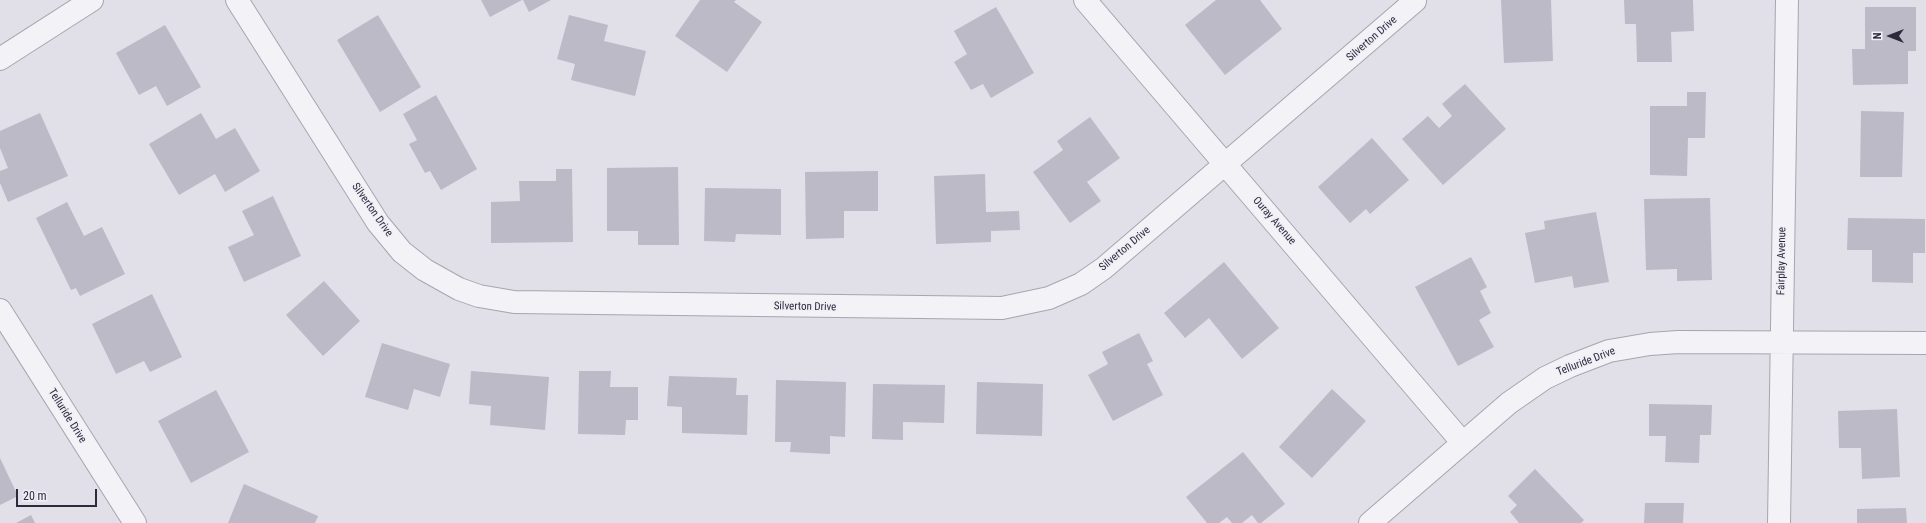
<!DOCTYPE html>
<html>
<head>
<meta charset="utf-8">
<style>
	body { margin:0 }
	#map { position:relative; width:1926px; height:523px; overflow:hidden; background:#e1dfe7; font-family:"Roboto Condensed",sans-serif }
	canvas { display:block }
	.north { position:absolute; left:1870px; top:16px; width:40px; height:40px; -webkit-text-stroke:3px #efeff5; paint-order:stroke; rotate:270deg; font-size:11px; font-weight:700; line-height:16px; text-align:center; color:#2d2a3d }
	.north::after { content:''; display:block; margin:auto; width:14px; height:18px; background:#2d2a3d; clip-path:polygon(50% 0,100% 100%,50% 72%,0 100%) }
	.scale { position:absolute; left:16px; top:489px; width:81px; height:18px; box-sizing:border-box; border:2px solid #2d2a3d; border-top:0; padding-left:5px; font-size:12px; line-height:14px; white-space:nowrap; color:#2d2a3d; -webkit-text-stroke:3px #efeff5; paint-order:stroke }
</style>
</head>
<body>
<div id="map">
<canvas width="1926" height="523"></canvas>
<div class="north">N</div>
<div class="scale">20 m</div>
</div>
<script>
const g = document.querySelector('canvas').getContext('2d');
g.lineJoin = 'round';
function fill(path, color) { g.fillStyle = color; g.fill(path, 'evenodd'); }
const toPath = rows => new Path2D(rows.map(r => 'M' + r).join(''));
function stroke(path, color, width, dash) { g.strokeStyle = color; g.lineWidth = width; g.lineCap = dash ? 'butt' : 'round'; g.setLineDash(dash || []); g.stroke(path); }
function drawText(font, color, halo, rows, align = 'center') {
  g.font = font + ' "Roboto Condensed",sans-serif'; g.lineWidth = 3; g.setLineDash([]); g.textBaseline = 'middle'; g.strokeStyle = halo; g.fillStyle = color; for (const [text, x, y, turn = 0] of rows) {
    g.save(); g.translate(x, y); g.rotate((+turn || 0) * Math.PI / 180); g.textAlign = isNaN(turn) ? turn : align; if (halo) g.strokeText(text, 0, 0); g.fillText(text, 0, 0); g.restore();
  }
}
fill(toPath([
	[481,0,522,0,490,17],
	[523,0,551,0,529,12],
	[700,0,736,0,734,2,762,22,727,72,675,36],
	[1216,0,1260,0,1282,29,1225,75,1185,25],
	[1501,0,1551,0,1553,61,1504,63],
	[1624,0,1693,0,1694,31,1671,32,1672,62,1637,62,1636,24,1625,24],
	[996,7,1034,73,991,98,983,84,971,90,954,62,967,54,954,31],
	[1865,7,1916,7,1916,51,1908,51,1908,84,1853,85,1852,49,1865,49],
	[378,15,421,87,380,112,337,40],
	[569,15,608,25,604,41,646,51,635,96,571,80,575,64,557,59],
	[165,25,201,87,167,106,156,86,139,95,116,53],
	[1465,84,1506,129,1443,185,1402,139,1428,116,1439,128,1452,116,1442,104],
	[1687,92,1706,92,1705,138,1688,138,1687,176,1650,175,1650,106,1687,106],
	[436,95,477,169,441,190,430,171,425,173,409,144,417,140,403,114],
	[1861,111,1904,112,1902,177,1860,177],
	[40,113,68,176,8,202,0,183,0,171,8,168,0,148,0,131],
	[201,113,216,139,235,128,260,171,225,192,215,174,179,195,149,144],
	[1090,117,1120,158,1087,182,1101,201,1070,223,1033,172,1063,150,1057,141],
	[1372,138,1409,180,1370,214,1366,209,1350,223,1318,187],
	[678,167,679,245,638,245,638,231,607,231,607,168],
	[556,169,572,169,573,242,491,243,491,202,520,201,519,181,556,181],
	[878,171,878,211,844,211,844,238,806,239,805,172],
	[985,174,986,212,1019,211,1020,230,991,231,991,242,936,244,934,176],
	[705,188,781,189,781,235,736,234,735,242,704,241],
	[273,196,301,256,244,282,228,247,254,235,242,211],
	[1710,198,1712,280,1677,281,1677,269,1646,270,1644,199],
	[67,202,84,236,102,227,125,274,80,296,76,288,71,290,36,218],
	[1596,212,1609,282,1574,288,1572,276,1535,283,1525,233,1545,229,1544,221],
	[1848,218,1925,219,1925,253,1913,253,1913,283,1872,282,1872,250,1847,250],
	[1471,257,1487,287,1480,291,1491,313,1479,320,1494,347,1458,366,1415,287],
	[1224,262,1279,328,1242,359,1209,318,1185,338,1164,313],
	[324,281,360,321,323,356,286,315],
	[152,294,182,357,150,372,144,361,116,374,92,324],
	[1139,333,1153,361,1147,364,1163,395,1113,421,1088,375,1108,364,1102,352],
	[382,343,450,364,440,397,414,389,408,410,365,397],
	[471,371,549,377,545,430,490,425,491,406,469,404],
	[579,371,611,371,610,387,638,387,638,420,626,420,625,435,578,434],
	[669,376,737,378,736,395,748,395,747,435,682,433,682,407,667,406],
	[776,380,846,382,845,437,830,436,830,454,790,452,791,442,775,442],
	[977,382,1043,384,1042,436,976,434],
	[873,384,945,385,944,423,903,422,903,440,872,439],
	[1332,389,1366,421,1312,478,1279,447],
	[216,390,249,452,191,483,158,421],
	[1649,404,1712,405,1711,435,1700,435,1699,463,1665,462,1666,436,1649,436],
	[1897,409,1900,477,1862,479,1861,448,1839,448,1838,411],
	[1243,452,1285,504,1261,523,1258,523,1252,515,1242,523,1232,523,1227,517,1219,523,1207,523,1186,497],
	[0,458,18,496,0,505],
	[1535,469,1584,520,1581,523,1519,523,1510,512,1517,505,1508,496],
	[244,484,318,516,315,523,228,523],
	[1645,503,1684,503,1683,523,1644,523],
	[1906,508,1907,523,1857,523,1857,509],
	[31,515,35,523,16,523]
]), '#bcbac7');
const street = toPath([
	[237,0,378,223,402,252,425,270,459,289,479,296,514,302,1002,308,1049,298,1081,284,1104,268,1415,1],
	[1085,0,1462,442],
	[0,59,92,0],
	[0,310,135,523],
	[1370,523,1509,403,1545,378,1570,366,1609,351,1650,344,1678,342,1926,343],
	[1779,523,1787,0]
]);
stroke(street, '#a7a5b1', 24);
stroke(street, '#f3f2f6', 22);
drawText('11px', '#2d2a3d', '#efeff5', [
	["Silverton Drive",1372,39,-41],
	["Silverton Drive",372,210,55],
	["Ouray Avenue",1274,221,49],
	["Silverton Drive",1125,249,-40],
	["Fairplay Avenue",1782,261,-89],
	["Silverton Drive",805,307,1],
	["Telluride Drive",1586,362,-21],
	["Telluride Drive",67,416,58]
]);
</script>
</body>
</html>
